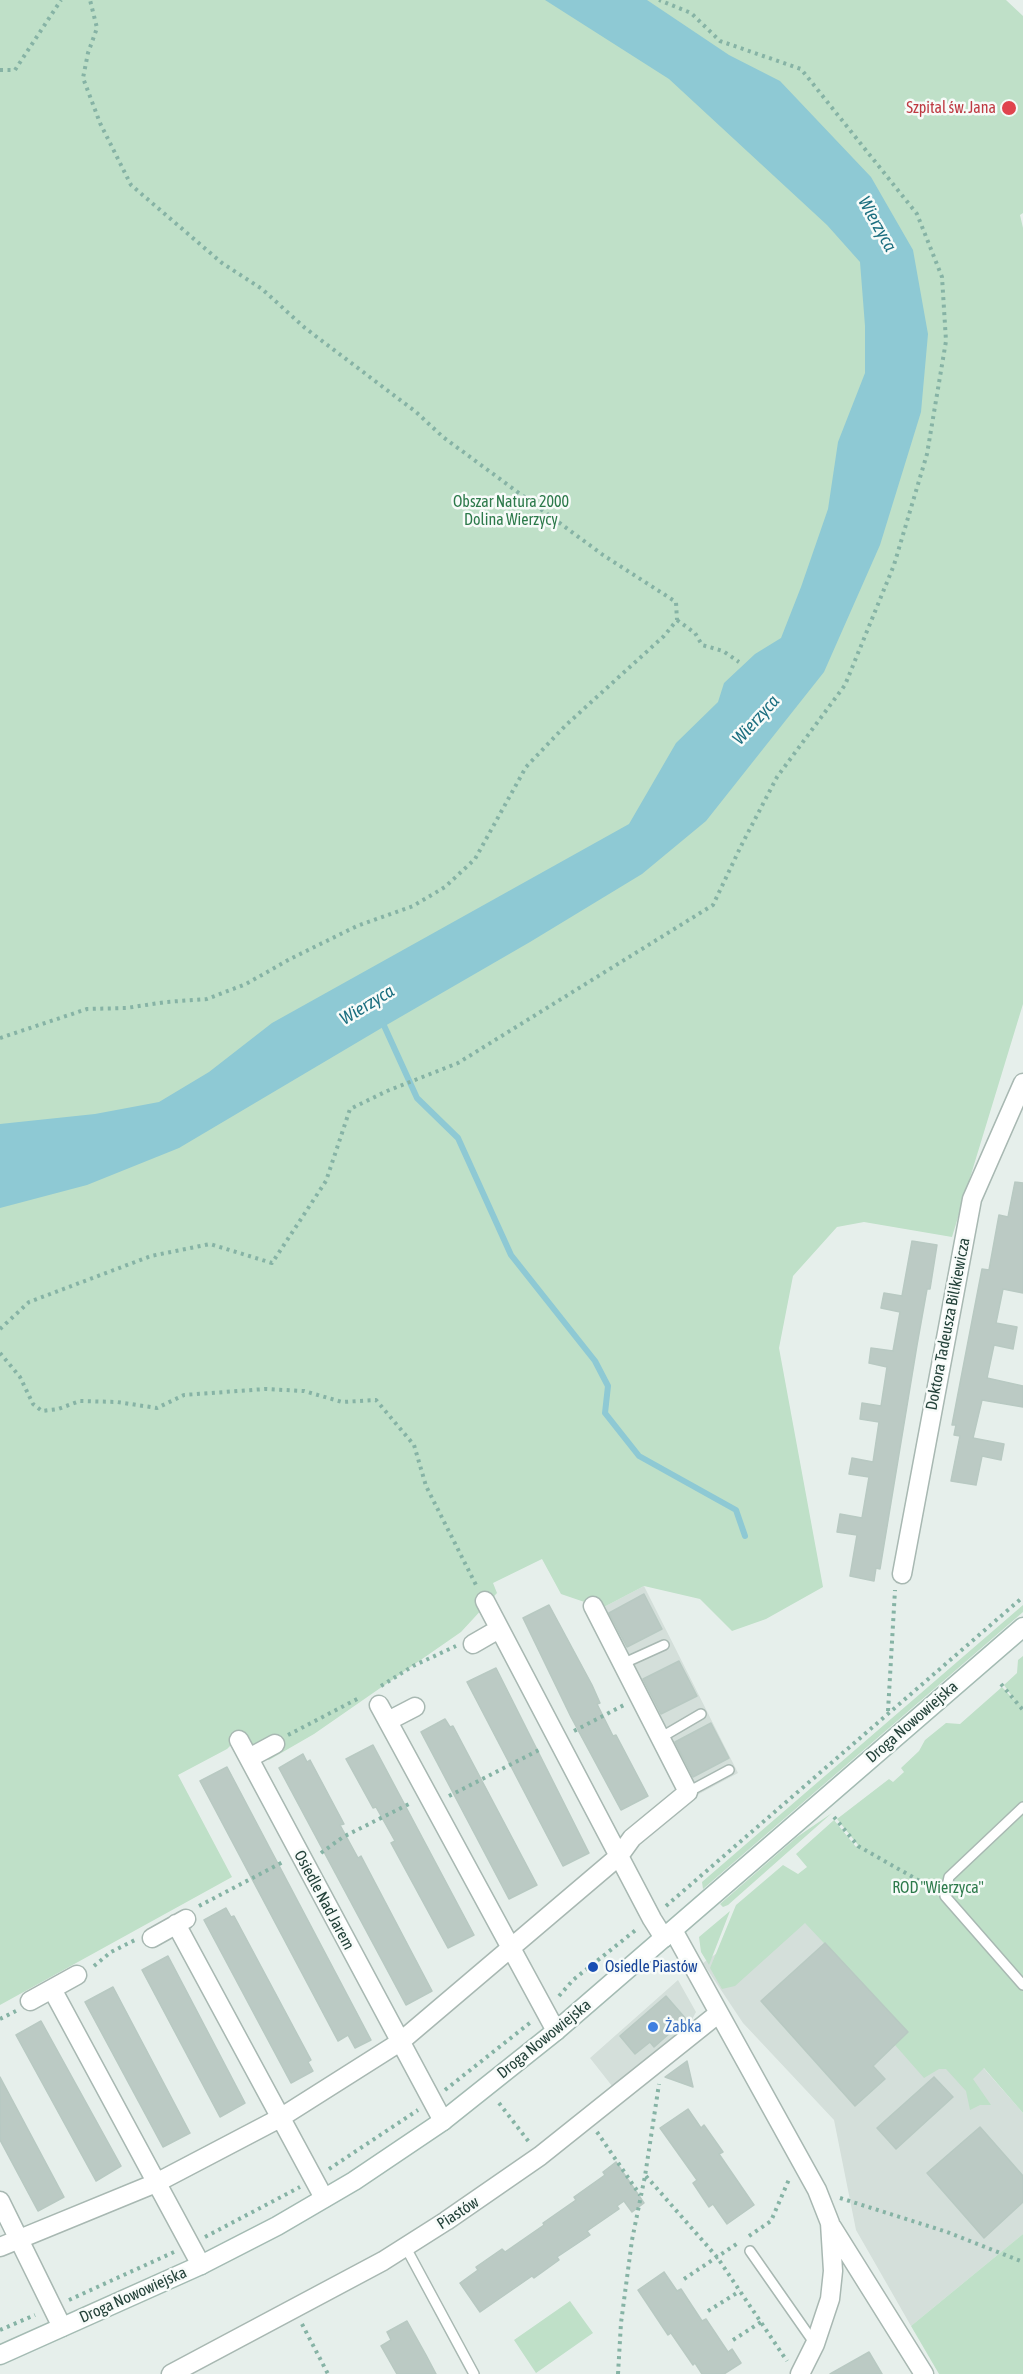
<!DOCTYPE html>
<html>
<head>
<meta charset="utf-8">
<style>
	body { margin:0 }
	canvas { display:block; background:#e6efeb }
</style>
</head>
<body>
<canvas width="1023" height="2374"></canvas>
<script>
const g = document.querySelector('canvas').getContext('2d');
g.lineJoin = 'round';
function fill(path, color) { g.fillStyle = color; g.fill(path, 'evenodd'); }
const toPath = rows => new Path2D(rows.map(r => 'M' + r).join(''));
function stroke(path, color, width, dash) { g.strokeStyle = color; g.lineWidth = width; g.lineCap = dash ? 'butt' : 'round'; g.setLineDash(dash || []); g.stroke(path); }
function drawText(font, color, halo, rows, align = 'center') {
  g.font = font + ' "Asap Condensed",sans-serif'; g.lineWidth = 5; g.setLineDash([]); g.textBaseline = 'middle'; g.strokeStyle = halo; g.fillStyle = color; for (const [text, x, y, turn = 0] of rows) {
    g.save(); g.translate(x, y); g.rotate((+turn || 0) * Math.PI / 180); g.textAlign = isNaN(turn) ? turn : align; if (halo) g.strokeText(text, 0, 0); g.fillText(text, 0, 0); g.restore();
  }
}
fill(toPath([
	[644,1586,738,1773,697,1795,602,1608],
	[819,1881,1023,2113,1023,2234,911,2326,856,2230,834,2120,743,2023,703,1963],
	[678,1980,696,2012,689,2025,612,2086,590,2058]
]), '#d4dfda');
fill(toPath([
	[0,0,1006,0,1023,16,1023,213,1020,215,1023,228,1023,1004,952,1237,864,1222,837,1227,793,1276,779,1348,823,1587,766,1619,732,1631,700,1599,644,1586,602,1608,561,1594,542,1559,493,1583,497,1593,461,1632,314,1734,269,1760,236,1740,227,1749,178,1775,232,1877,0,2005],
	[1023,1605,1023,1612,703,1889,702,1882],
	[1023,1656,1023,2113,984,2068,973,2079,991,2105,980,2105,970,2110,966,2091,946,2069,939,2069,924,2078,895,2045,908,2032,805,1923,735,1986,722,1989,710,1968,736,1905,783,1865,798,1874,807,1867,796,1854,834,1820,856,1847,858,1845,837,1819,889,1779,893,1782,904,1772,901,1768,919,1751,925,1740,946,1723,960,1724,1002,1687,1015,1701,1004,1685,1017,1673,1018,1660],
	[832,1813,728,1905,723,1907,720,1904,797,1837],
	[730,1911,709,1965,701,1952,699,1937],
	[1023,2234,1023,2374,939,2374,911,2326],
	[570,2301,593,2333,536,2373,514,2340]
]), '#bfe0c8');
fill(toPath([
	[545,0,647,0,729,55,780,81,871,177,913,250,928,334,921,412,880,545,824,672,706,821,642,874,530,942,390,1023,179,1148,87,1185,0,1208,0,1124,95,1114,159,1102,209,1072,272,1023,629,824,676,743,718,702,724,683,755,654,781,638,801,587,828,509,838,442,865,373,865,326,860,262,827,225,669,79]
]), '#8ec9d4');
stroke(toPath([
	[381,1019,417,1098,458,1138,511,1255,595,1361,608,1386,605,1413,639,1456,736,1510,745,1536]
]), '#8ec9d4', 6);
const building = toPath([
	[1015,1182,1023,1183,1023,1293,1003,1289,996,1323,1017,1327,1013,1349,994,1345,987,1378,1023,1386,1023,1407,982,1400,973,1438,1004,1444,1001,1460,982,1456,976,1485,951,1481,960,1436,954,1435,956,1425,952,1425,982,1269,989,1270,999,1215,1008,1217,1015,1182],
	[912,1241,937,1245,930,1289,927,1289,917,1345,880,1569,876,1568,874,1581,850,1576,857,1535,837,1532,840,1514,862,1518,869,1477,849,1474,852,1458,873,1462,879,1422,860,1419,862,1403,881,1406,887,1367,869,1363,871,1348,893,1351,900,1312,881,1308,884,1293,902,1296,912,1241],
	[644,1594,662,1629,627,1647,609,1613,644,1594],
	[549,1605,592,1685,600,1703,597,1704,613,1736,616,1735,648,1796,621,1810,571,1717,523,1618,549,1605],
	[679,1661,697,1696,661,1714,643,1679,679,1661],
	[496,1668,589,1853,563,1866,467,1682,496,1668],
	[445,1719,450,1727,453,1726,537,1885,509,1899,421,1732,445,1719],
	[711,1723,729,1758,693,1777,675,1742,711,1723],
	[373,1745,474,1935,448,1948,391,1843,395,1841,376,1807,373,1808,346,1759,373,1745],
	[303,1754,307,1762,310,1760,344,1824,340,1825,358,1858,361,1856,432,1991,406,2005,279,1768,303,1754],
	[227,1767,371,2040,355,2048,348,2035,338,2041,200,1781,227,1767],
	[226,1908,231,1917,234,1916,311,2060,308,2062,313,2071,291,2083,204,1920,226,1908],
	[825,1943,908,2032,873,2066,885,2079,855,2106,761,2001,825,1943],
	[168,1956,245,2103,220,2117,142,1970,168,1956],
	[113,1987,190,2133,163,2147,85,2002,113,1987],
	[666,1996,686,2019,654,2047,650,2042,635,2054,620,2036,666,1996],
	[41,2021,121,2166,96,2181,16,2035,41,2021],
	[687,2061,693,2087,665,2077,687,2061],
	[0,2077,64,2197,38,2211,0,2140,0,2077],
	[934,2077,953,2097,896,2149,877,2128,934,2077],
	[688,2109,701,2128,704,2125,723,2152,719,2154,754,2205,727,2224,713,2204,709,2207,693,2183,697,2180,660,2128,688,2109],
	[980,2127,1023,2176,1023,2202,984,2238,927,2173,980,2127],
	[616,2162,644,2203,632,2212,624,2201,617,2206,619,2209,587,2231,590,2235,557,2257,559,2260,534,2278,532,2276,480,2312,460,2283,478,2270,476,2267,502,2249,505,2252,544,2225,543,2223,576,2200,574,2197,605,2175,603,2172,616,2162],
	[664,2272,677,2291,681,2289,702,2321,706,2319,728,2352,732,2349,741,2363,724,2374,702,2374,695,2363,693,2365,671,2333,668,2335,638,2290,664,2272],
	[407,2321,426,2355,436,2374,397,2374,381,2346,391,2340,387,2332,407,2321],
	[869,2352,882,2374,830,2374,869,2352]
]);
fill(building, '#bbcac4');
stroke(building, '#b8c9c2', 1.5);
const lane = toPath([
	[622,1664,664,1645],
	[660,1738,701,1714],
	[688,1792,729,1770],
	[1023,1807,949,1877,945,1896,1023,1985],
	[405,2246,474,2374],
	[750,2251,815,2344]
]);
const street = toPath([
	[902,1574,972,1199,1023,1083],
	[485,1601,652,1919,664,1938],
	[473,1644,499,1629],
	[379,1705,556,2031],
	[388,1721,415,1707],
	[239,1740,443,2121],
	[249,1758,275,1744],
	[176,1924,324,2198],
	[673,1930,817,2190,830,2223,833,2271,830,2299,815,2344,800,2374],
	[152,1938,186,1919],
	[52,1989,201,2265],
	[30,2001,77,1975],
	[0,2201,62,2327],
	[832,2227,924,2374],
	[0,2247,156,2183,280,2118,400,2042,619,1856,632,1838,688,1792,593,1606],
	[171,2374,383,2261,446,2221,540,2156,719,2013]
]);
const secondary = toPath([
	[0,2355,201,2265,277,2226,354,2181,443,2121,556,2031,1023,1627]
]);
stroke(lane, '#a8b8b2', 12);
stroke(street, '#a8b8b2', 21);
stroke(secondary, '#a4bbb3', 21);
stroke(toPath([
	[0,70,15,70,61,0],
	[677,620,695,633,702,645,723,651,739,662],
	[0,1038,87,1009,126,1008,166,1002,207,999,246,984,290,959,357,926,413,906,445,887,475,859,526,767,566,725,664,636,677,620,676,602,603,555,443,437,416,412,305,328,262,289,222,263,131,185,100,123,83,78,88,53,97,28,90,0],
	[0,1329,29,1302,151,1256,210,1244,272,1263,326,1181,350,1109,387,1091,458,1063,713,905,741,846,777,777,845,685,894,565,927,454,946,341,942,277,917,214,801,69,720,41,691,13,659,0],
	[0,1353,20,1377,33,1404,42,1411,58,1409,80,1401,117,1402,157,1408,184,1395,265,1389,304,1391,342,1402,376,1400,414,1445,426,1486,476,1585],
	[1001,1684,1023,1710],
	[381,1686,413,1666,456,1646],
	[888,1711,895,1590],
	[574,1731,624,1705],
	[288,1735,361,1697],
	[449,1796,541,1749],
	[834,1817,858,1846,932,1888],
	[321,1853,343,1837,411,1803],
	[199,1906,283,1862],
	[666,1906,1023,1597],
	[94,1966,111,1952,135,1940],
	[559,1996,573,1980,637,1929],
	[0,2019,16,2011],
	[445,2090,531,2022],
	[499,2103,529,2142],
	[597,2132,640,2195],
	[329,2169,418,2110],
	[646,2176,717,2257,787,2361],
	[840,2198,947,2232,1023,2262],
	[749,2236,771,2221,790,2177],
	[205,2237,300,2187],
	[684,2279,738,2243],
	[69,2300,174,2252],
	[708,2311,740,2291],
	[302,2324,328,2374],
	[0,2330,35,2315],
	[733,2340,761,2322],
	[618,2374,621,2323,632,2240,645,2176,659,2084]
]), '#86b3a5', 4, [3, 4.5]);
stroke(lane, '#fff', 9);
stroke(street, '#fff', 18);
stroke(secondary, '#fff', 18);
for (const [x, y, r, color] of [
	[1009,108,8,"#e0444e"],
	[593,1967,6,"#1a4fb4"],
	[653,2027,6,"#3f7fe0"]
]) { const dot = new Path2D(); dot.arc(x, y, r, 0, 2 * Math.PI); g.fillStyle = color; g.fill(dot); stroke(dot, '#f7fbf9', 2); }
drawText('16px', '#be3a42', '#f7fbf9', [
	["Szpital św. Jana",996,108]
], 'right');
drawText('16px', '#2d7a4b', '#f7fbf9', [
	["Obszar Natura 2000",511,502],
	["Dolina Wierzycy",511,520],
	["ROD \"Wierzyca\"",938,1888]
]);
drawText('16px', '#24423a', '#f7fbf9', [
	["Doktora Tadeusza Bilikiewicza",948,1324,-79],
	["Droga Nowowiejska",912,1722,-41],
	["Osiedle Nad Jarem",324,1900,62],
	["Droga Nowowiejska",544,2039,-39],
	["Piastów",458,2213,-33],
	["Droga Nowowiejska",133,2295,-24]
]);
drawText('16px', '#164399', '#f7fbf9', [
	["Osiedle Piastów",605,1967]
], 'left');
drawText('16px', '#366cbe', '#f7fbf9', [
	["Żabka",665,2027]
], 'left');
drawText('italic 18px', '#1c6f80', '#f7fbf9', [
	["Wierzyca",877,224,61],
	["Wierzyca",756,720,-48],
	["Wierzyca",367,1005,-31]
]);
</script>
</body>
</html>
